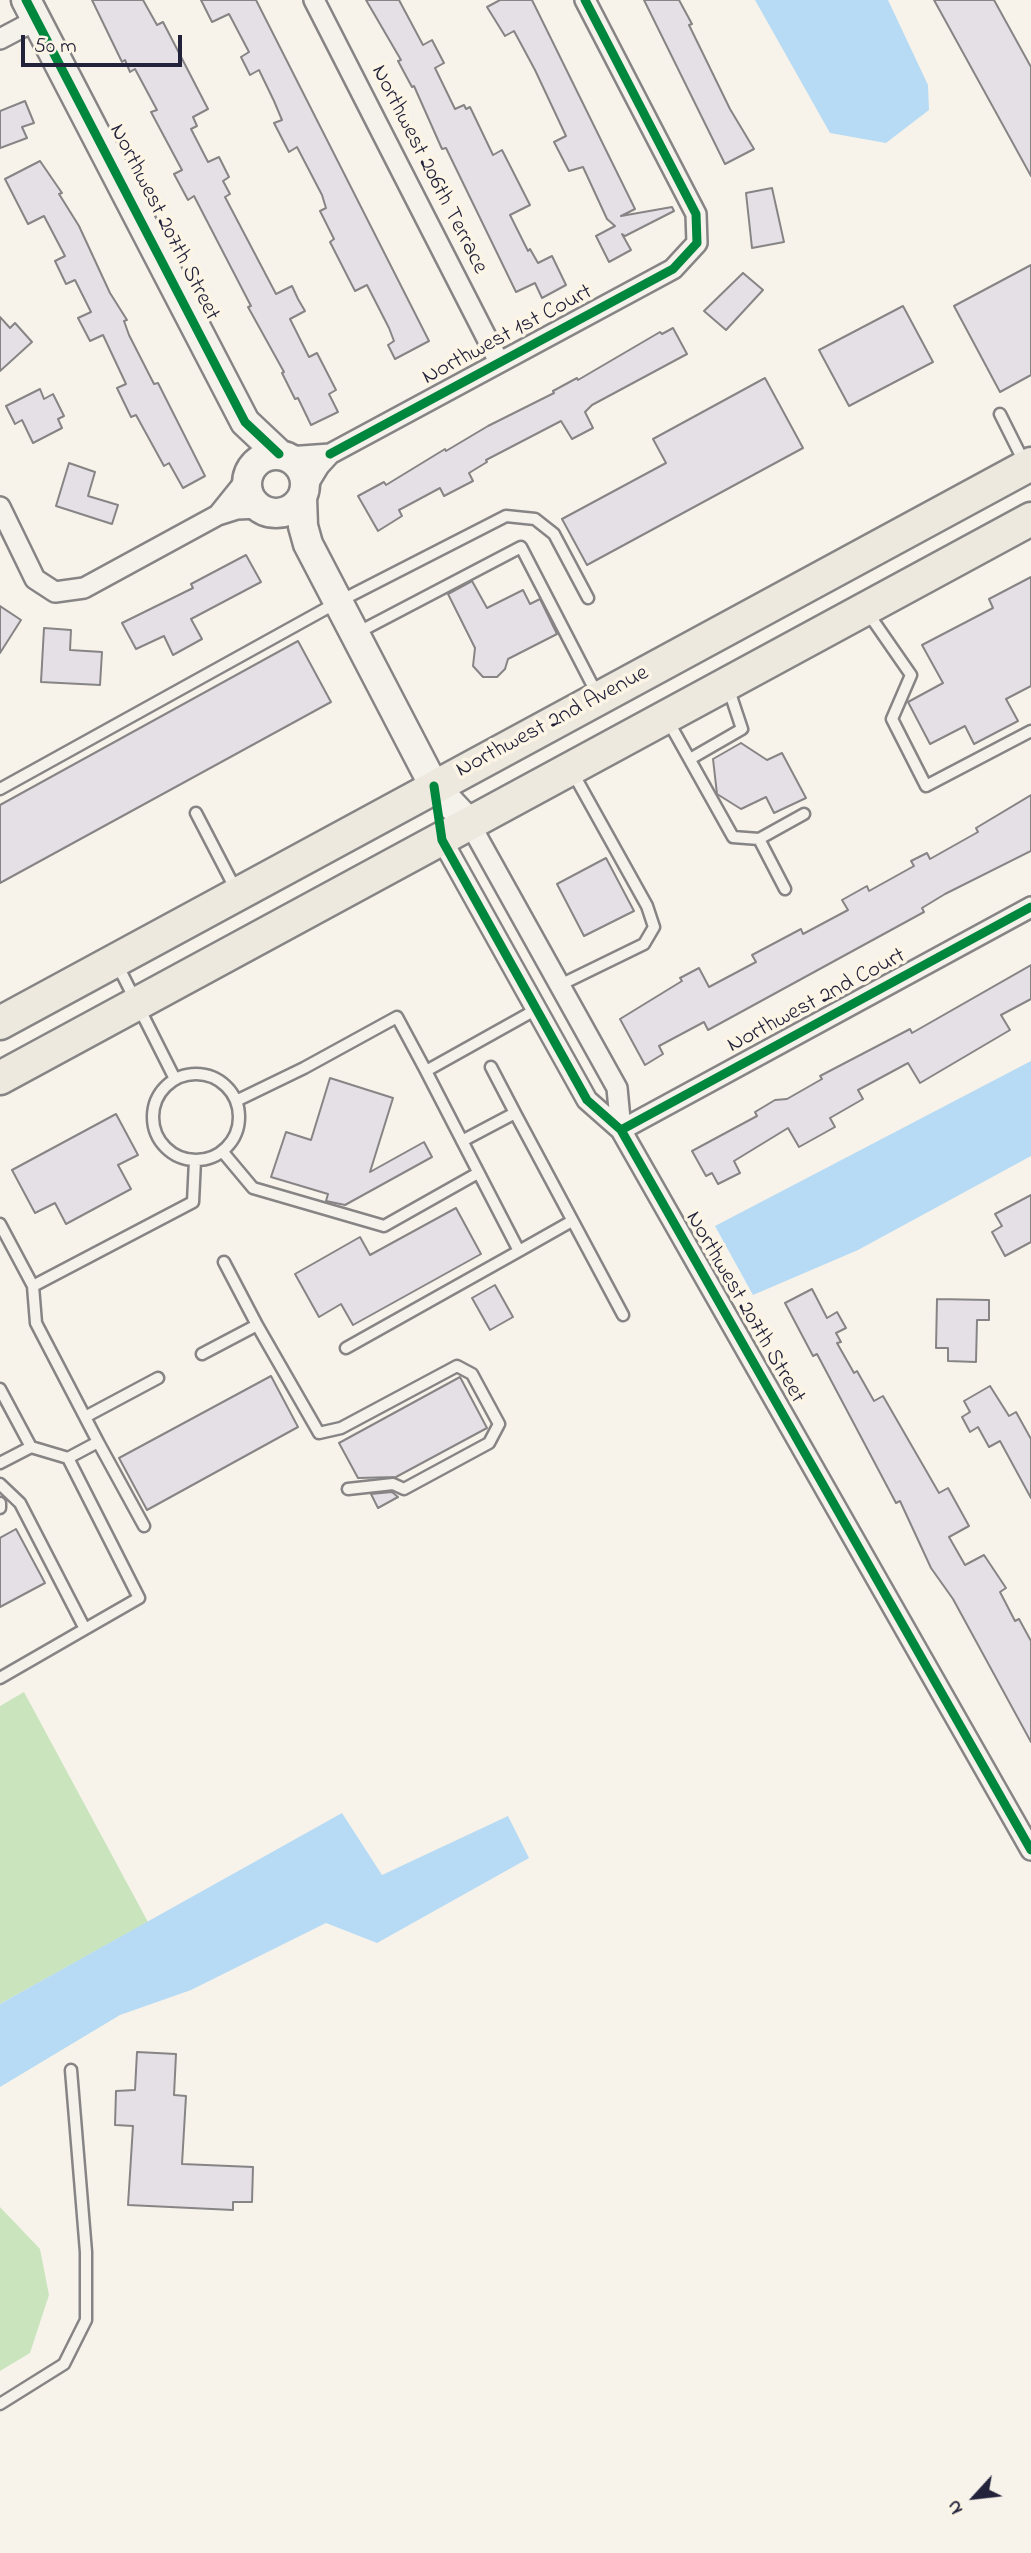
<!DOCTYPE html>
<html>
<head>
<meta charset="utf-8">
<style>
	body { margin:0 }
	#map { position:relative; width:1031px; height:2553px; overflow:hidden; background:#f7f3ea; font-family:"Indie Flower",sans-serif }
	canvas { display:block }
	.north { position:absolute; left:940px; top:2462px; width:70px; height:70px; -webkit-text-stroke:5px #fcf5e5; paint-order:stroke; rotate:243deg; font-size:19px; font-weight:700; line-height:28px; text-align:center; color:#22223b }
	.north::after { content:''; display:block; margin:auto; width:24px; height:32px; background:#22223b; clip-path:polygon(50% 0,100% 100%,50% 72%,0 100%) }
	.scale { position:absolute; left:21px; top:35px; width:161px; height:32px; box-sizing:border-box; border:4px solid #22223b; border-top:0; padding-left:9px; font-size:21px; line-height:24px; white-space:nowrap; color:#22223b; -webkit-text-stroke:5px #fcf5e5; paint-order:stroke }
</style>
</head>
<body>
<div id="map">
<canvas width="1031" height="2553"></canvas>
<div class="north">N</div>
<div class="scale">50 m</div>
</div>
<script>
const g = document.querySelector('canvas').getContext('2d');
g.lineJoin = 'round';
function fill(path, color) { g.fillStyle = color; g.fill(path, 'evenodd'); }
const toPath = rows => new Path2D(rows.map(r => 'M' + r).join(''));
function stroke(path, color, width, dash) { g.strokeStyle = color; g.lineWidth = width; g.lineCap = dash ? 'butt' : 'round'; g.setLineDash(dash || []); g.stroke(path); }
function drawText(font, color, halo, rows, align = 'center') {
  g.font = font + ' "Indie Flower",sans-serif'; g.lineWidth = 7; g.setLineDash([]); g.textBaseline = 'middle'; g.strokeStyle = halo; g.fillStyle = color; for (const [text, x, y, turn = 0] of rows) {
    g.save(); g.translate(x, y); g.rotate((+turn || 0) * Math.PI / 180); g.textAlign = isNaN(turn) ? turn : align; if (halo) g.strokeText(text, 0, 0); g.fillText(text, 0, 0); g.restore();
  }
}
fill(toPath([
	[24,1692,148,1922,0,2004,0,1706],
	[0,2207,40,2249,49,2295,30,2353,0,2371]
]), '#cae5be');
fill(toPath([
	[755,0,888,0,928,85,929,110,886,143,830,133],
	[1031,1061,1031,1156,858,1250,753,1295,715,1226],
	[342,1813,382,1875,508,1816,529,1858,377,1943,326,1923,191,1990,120,2015,0,2087,0,2004]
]), '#b7dbf5');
const building = toPath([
	[92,0,143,0,157,25,163,22,208,109,193,117,197,126,191,129,208,162,219,157,229,177,223,181,230,194,225,197,276,294,292,286,298,299,305,311,290,319,309,357,317,353,336,390,329,394,338,412,311,425,298,398,295,399,282,373,284,372,248,307,251,306,194,196,188,200,174,174,182,170,151,112,157,110,135,69,130,72,125,60,122,62,92,0],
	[201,0,256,0,429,341,395,359,388,345,394,341,389,328,367,285,355,291,330,242,334,239,320,211,326,208,322,195,297,147,289,152,274,123,282,120,274,101,259,70,250,75,241,57,249,52,229,14,212,22,201,0],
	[366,0,399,0,423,45,432,40,444,63,435,68,455,109,464,105,466,109,470,107,493,155,502,150,530,205,510,215,528,251,530,249,538,263,552,256,566,285,542,298,535,283,516,292,446,148,442,149,414,86,412,87,398,61,401,60,366,0],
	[500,0,532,0,635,209,621,216,672,207,674,211,625,236,622,234,631,250,609,262,596,236,615,226,607,219,583,167,569,171,554,142,566,136,535,70,514,31,505,36,487,7,500,0],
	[644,0,679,0,692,24,689,25,730,109,754,149,725,164,644,0],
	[934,0,994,0,1031,67,1031,176,934,0],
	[25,101,34,123,22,127,27,138,0,148,0,111,25,101],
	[40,161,62,193,59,194,79,226,110,293,127,320,124,321,129,335,154,384,158,383,205,476,183,488,169,463,164,466,136,415,131,417,117,388,126,384,103,335,90,341,78,318,91,312,75,280,66,284,55,261,65,256,44,216,28,224,5,179,40,161],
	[772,188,784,242,752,248,746,193,772,188],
	[1031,265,1031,375,1000,392,954,306,1031,265],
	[743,273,763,290,726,330,704,311,743,273],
	[903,306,933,362,849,406,819,350,903,306],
	[0,317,10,328,15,323,32,342,0,371,0,317],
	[673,328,687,354,592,405,585,412,593,428,572,439,561,421,486,460,487,462,469,473,473,481,444,496,440,488,399,510,402,516,378,531,358,496,384,482,386,485,445,449,446,451,488,426,554,393,553,391,577,378,578,380,660,332,662,334,673,328],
	[765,378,803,448,587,565,562,519,666,463,653,439,765,378],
	[40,389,44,399,53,394,64,416,58,419,62,428,33,443,22,420,15,424,6,406,40,389],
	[69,463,95,472,88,496,118,505,112,524,56,506,69,463],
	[246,555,261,582,191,619,202,639,173,655,164,636,136,649,122,623,193,588,191,584,246,555],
	[1031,577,1031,686,1006,699,1018,721,974,744,965,726,930,744,908,702,943,683,922,645,993,608,989,599,1031,577],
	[472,581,487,608,523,590,530,604,540,599,557,634,508,659,505,669,497,677,483,677,473,666,475,648,448,594,472,581],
	[0,606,21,620,0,653,0,606],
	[44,628,71,630,70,650,102,652,100,685,41,682,44,628],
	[298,641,331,702,0,883,0,805,298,641],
	[741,743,767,760,782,753,806,798,774,813,766,797,741,809,717,794,713,759,741,743],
	[1031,795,1031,851,945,894,922,908,924,912,708,1030,704,1022,659,1046,663,1054,645,1065,620,1019,682,981,680,978,699,968,709,987,756,962,752,955,801,929,803,934,848,910,842,900,867,886,869,891,914,866,911,861,927,853,930,859,978,832,976,828,1031,795],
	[606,858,634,911,584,936,557,884,606,858],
	[1031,965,1031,999,1001,1015,1010,1030,920,1083,908,1063,858,1090,863,1099,830,1118,835,1127,799,1147,788,1128,734,1161,740,1173,718,1184,712,1173,706,1176,692,1151,757,1116,755,1112,775,1100,787,1099,822,1079,820,1076,910,1029,912,1033,1031,965],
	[330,1078,393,1098,370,1172,424,1142,432,1157,345,1205,326,1201,328,1194,271,1177,286,1132,311,1140,330,1078],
	[116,1114,138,1155,118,1165,131,1189,66,1224,55,1203,35,1213,12,1170,116,1114],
	[1031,1195,1031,1242,1005,1256,992,1232,1002,1226,995,1214,1031,1195],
	[456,1208,481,1254,353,1325,341,1304,319,1317,295,1274,360,1237,370,1255,456,1208],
	[495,1285,513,1317,490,1330,472,1298,495,1285],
	[812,1289,827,1318,837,1312,846,1328,836,1333,841,1342,837,1343,854,1373,857,1371,874,1401,883,1396,939,1493,948,1488,969,1526,949,1537,965,1565,984,1555,1006,1588,1000,1592,1015,1621,1019,1619,1031,1641,1031,1742,953,1599,931,1568,900,1501,896,1503,817,1354,813,1356,785,1303,812,1289],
	[937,1299,989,1300,989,1320,977,1320,976,1362,948,1361,948,1348,936,1348,937,1299],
	[271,1376,298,1427,147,1510,119,1458,271,1376],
	[460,1377,487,1428,396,1477,358,1478,339,1443,460,1377],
	[990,1386,1009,1416,1016,1412,1031,1439,1031,1498,1000,1441,989,1447,978,1427,970,1432,962,1417,970,1412,964,1401,990,1386],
	[392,1492,398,1497,378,1508,371,1494,392,1492],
	[16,1529,45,1583,0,1607,0,1538,16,1529],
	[137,2052,176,2054,174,2095,186,2096,182,2164,253,2167,252,2202,233,2202,233,2210,128,2205,133,2126,115,2125,116,2091,135,2090,137,2052]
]);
fill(building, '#e5e0e6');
stroke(building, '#868485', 2);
const lane = toPath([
	[1000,414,1025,464],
	[868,613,911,675,892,719,926,786,1031,731],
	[355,634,521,547,597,694],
	[667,719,733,837,759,839,785,889],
	[690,759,742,729,728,687],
	[0,789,338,602,506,516,535,519,554,534,588,598],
	[196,813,236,890],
	[759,839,804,814],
	[117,964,175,1079],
	[560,985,644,944,654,927,647,906,573,773],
	[491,1067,515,1113],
	'153 1117a43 43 0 1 1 86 0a43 43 0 1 1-86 0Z',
	[236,1101,304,1068,397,1017,426,1071,537,1009],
	[462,1141,515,1113,623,1315],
	[222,1151,253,1188,384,1226,478,1173],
	[0,1224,33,1286,36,1323,98,1442,68,1458],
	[519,1251,572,1221],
	[33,1286,193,1202,195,1160],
	[257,1325,319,1433,341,1428,457,1366,472,1374,499,1424,489,1443,404,1489,393,1484,348,1489],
	[346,1348,519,1251,426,1071],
	[202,1354,257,1325,224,1262],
	[0,1389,31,1447],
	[85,1417,158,1378],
	[98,1442,144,1526],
	[0,1463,31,1447,68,1458,139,1598,85,1629],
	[0,1484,20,1503,85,1629,0,1678],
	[0,1503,0,1508],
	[0,2404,64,2364,86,2320,86,2252,71,2070]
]);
const street = toPath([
	[314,0,499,362],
	[0,39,36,20],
	[330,454,673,269,697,243,696,214,585,0],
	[288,457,330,454,319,466,305,489],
	[247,479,218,515,237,509,260,508],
	[0,507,35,579,55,592,84,588,218,515],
	[470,824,617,1088,621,1130],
	[442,840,587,1100,621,1130,1031,1850],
	[621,1130,1031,907]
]);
const secondary = toPath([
	[26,0,245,422,279,454],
	'247 484a29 29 0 1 1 58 0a29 29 0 1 1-58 0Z',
	[302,498,303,526,308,544,434,786,470,824]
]);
const primary = toPath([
	[0,1023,1031,464],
	[0,1078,1031,519]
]);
stroke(lane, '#868485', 15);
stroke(street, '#868485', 24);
stroke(secondary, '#868485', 33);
stroke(primary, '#868485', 37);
stroke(lane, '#f5f2ec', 10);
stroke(street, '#f5f2ec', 19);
stroke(secondary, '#f5f2ec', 28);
stroke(primary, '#eee9df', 32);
stroke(toPath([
	[26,0,245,422,279,454],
	[330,454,673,269,697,243,696,214,585,0],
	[434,786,442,840,587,1100,621,1130,1031,1850],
	[621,1130,1031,907]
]), '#00873e', 9);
drawText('23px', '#22223b', '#fcf5e5', [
	["Northwest 206th Terrace",428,170,63],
	["Northwest 207th Street",163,223,63],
	["Northwest 1st Court",508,336,-28],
	["Northwest 2nd Avenue",553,723,-28],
	["Northwest 2nd Court",817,1002,-28],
	["Northwest 207th Street",744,1308,60]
]);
</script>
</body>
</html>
